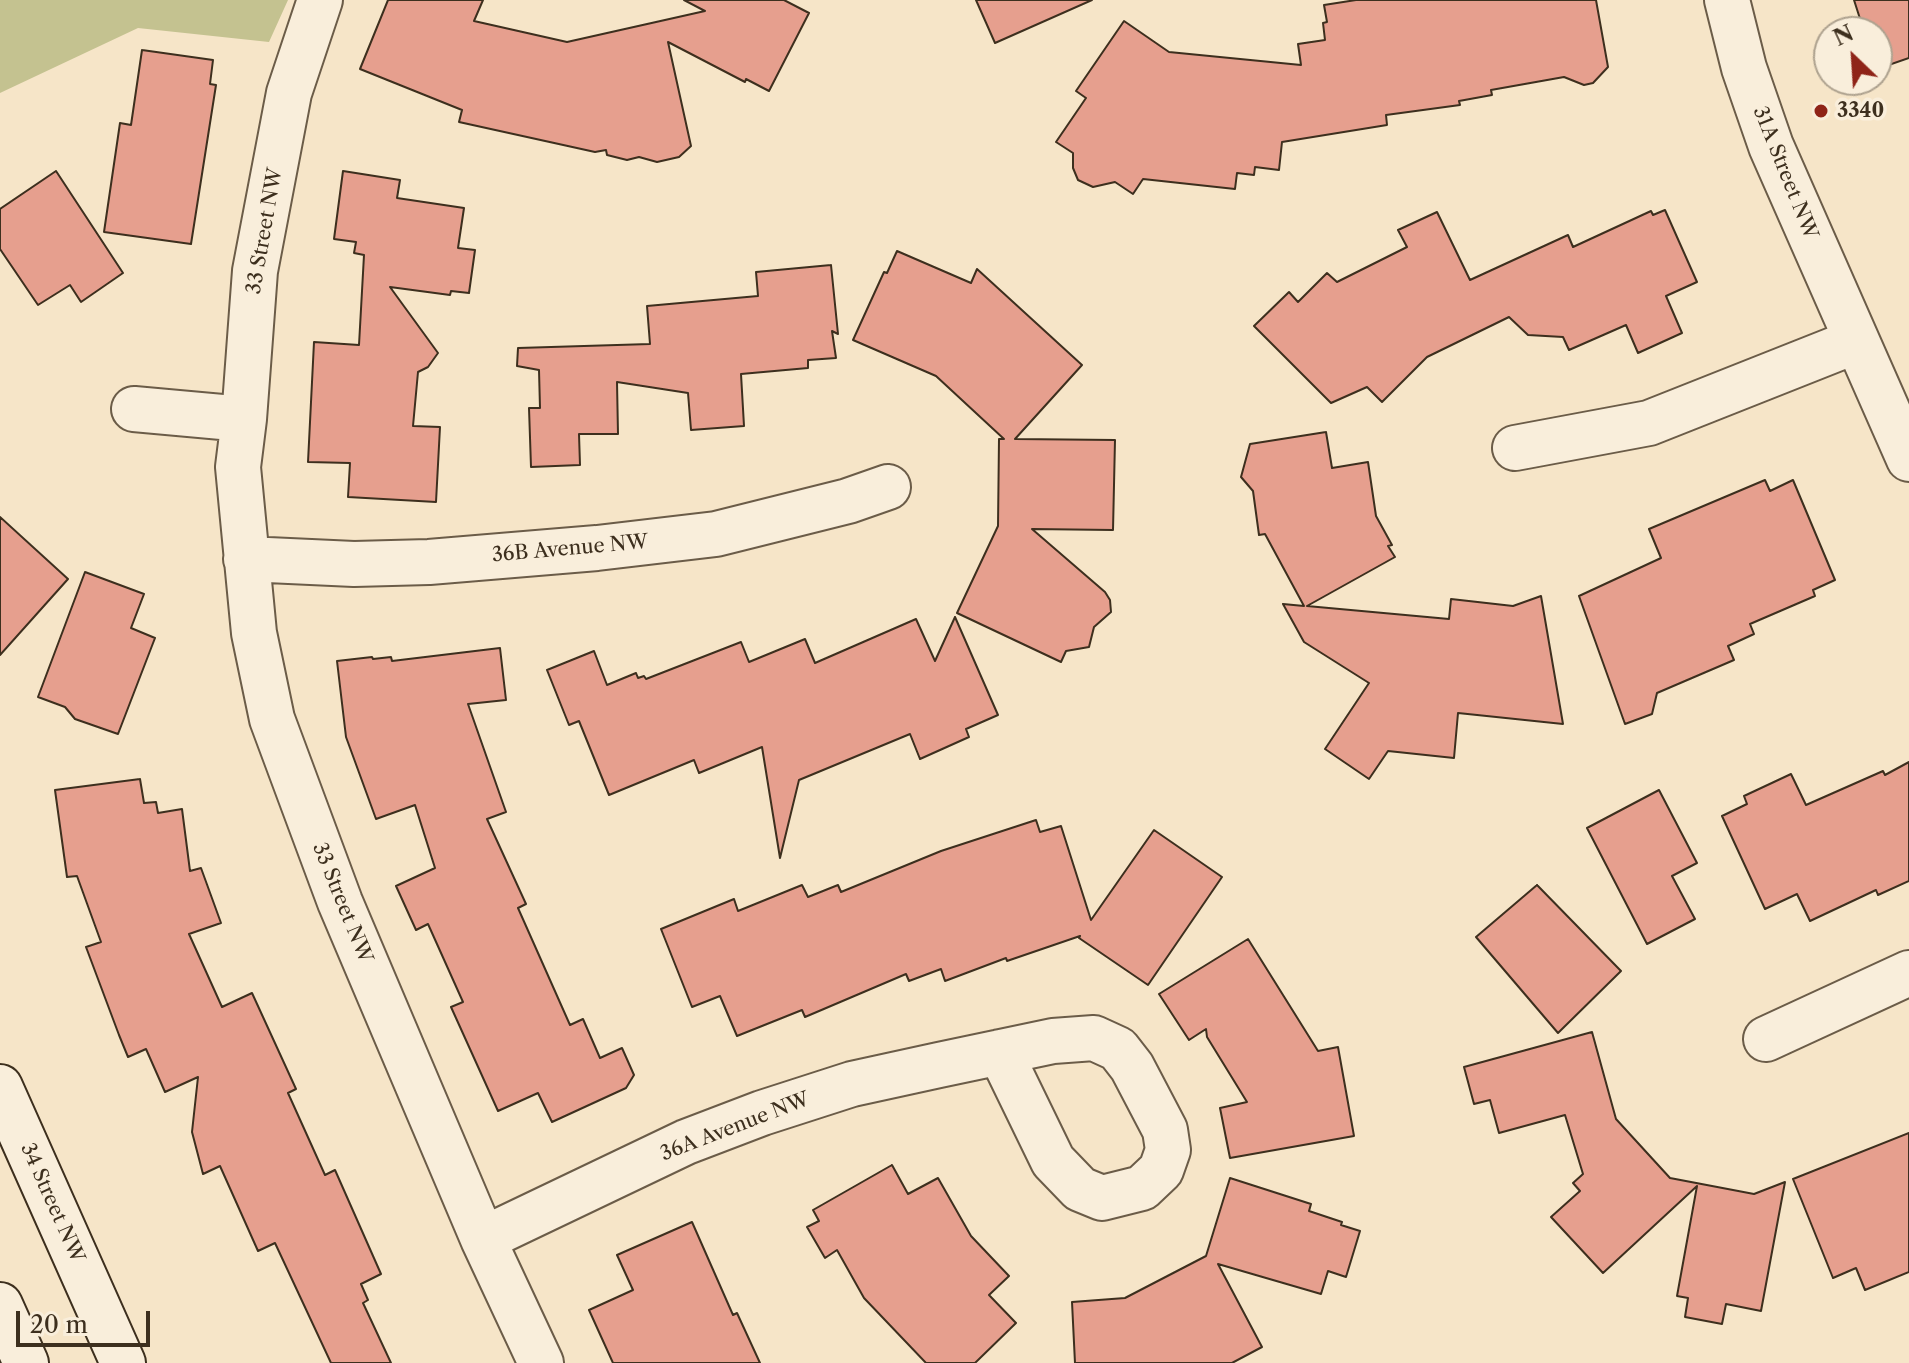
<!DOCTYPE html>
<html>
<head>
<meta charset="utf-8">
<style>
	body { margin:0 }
	#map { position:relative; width:1909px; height:1363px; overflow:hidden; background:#f6e5c8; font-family:"Libre Caslon Text",serif }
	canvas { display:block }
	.north { position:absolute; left:1813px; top:16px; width:80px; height:80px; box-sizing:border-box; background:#f9eedb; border:2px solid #aea28f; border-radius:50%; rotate:335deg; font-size:22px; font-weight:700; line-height:32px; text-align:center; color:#3d2f1e }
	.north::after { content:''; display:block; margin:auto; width:28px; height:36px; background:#8f2418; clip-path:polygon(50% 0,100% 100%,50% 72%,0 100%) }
	.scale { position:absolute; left:16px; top:1311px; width:134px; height:36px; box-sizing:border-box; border:4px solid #3d2f1e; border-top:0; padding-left:10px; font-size:24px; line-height:28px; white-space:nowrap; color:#3d2f1e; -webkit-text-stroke:6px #f9eedb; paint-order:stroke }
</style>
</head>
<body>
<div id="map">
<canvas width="1909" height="1363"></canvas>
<div class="north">N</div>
<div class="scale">20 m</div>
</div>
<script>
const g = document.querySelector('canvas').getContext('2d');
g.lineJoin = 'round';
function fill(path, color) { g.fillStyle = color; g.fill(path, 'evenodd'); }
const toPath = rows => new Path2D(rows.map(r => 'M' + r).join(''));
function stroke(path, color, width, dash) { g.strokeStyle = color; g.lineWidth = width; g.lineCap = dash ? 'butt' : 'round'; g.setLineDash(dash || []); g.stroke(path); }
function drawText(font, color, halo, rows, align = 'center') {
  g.font = font + ' "Libre Caslon Text",serif'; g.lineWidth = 7; g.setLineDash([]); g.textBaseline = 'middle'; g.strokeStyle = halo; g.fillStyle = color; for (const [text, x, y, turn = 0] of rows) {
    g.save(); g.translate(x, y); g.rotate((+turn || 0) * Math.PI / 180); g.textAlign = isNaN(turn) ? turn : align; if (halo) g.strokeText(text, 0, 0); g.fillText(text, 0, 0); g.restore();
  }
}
fill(toPath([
	[0,0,288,0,269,42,138,28,0,93]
]), '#c4c290');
const building = toPath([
	[388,0,483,0,474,21,567,42,705,11,684,0,784,0,809,13,769,91,746,79,745,82,668,42,691,146,679,157,657,162,639,157,627,160,607,155,606,150,595,152,459,122,462,110,360,69,388,0],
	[976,0,1092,0,995,43,976,0],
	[1356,0,1596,0,1608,67,1593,83,1584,85,1564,77,1491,90,1492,95,1459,101,1460,105,1386,115,1387,125,1282,142,1279,170,1255,167,1254,175,1237,173,1235,189,1143,179,1133,194,1115,182,1093,187,1078,180,1073,168,1073,153,1056,142,1086,98,1076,91,1124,21,1169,52,1301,65,1298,44,1325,40,1323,23,1327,22,1324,5,1356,0],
	[1854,0,1909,0,1909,58,1877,69,1877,32,1851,32,1850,29,1862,25,1854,0],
	[142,50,213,60,210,84,216,85,191,244,104,232,120,123,131,125,142,50],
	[56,171,123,273,81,302,70,285,38,305,0,249,0,209,56,171],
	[343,171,400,180,397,198,464,208,458,248,475,250,469,293,451,291,450,295,390,287,438,353,428,367,418,372,413,426,440,427,436,502,348,497,350,463,308,462,314,342,359,345,364,255,354,253,356,242,334,239,343,171],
	[1665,210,1697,282,1666,296,1682,333,1638,353,1626,325,1569,350,1563,337,1528,335,1509,317,1427,357,1382,402,1367,387,1331,403,1254,326,1289,292,1298,302,1327,273,1337,282,1407,247,1398,230,1437,212,1470,280,1568,235,1573,247,1651,211,1653,215,1665,210],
	[897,251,971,283,977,269,1082,365,1015,439,1115,440,1113,530,1032,529,1105,592,1110,600,1111,612,1094,627,1089,647,1066,651,1061,662,957,613,998,526,999,439,1004,439,936,376,853,340,884,272,887,273,897,251],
	[831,265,838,334,832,331,836,358,808,360,808,368,741,374,744,426,691,430,688,393,617,382,618,434,579,434,580,465,531,467,529,408,540,408,539,370,517,366,518,348,650,344,647,306,758,296,756,272,831,265],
	[1326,432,1332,468,1368,462,1376,516,1392,545,1388,546,1395,557,1307,606,1449,619,1451,599,1513,606,1541,596,1563,724,1458,713,1454,758,1388,751,1369,779,1325,749,1369,683,1304,642,1283,604,1304,606,1265,534,1259,535,1253,491,1241,477,1250,444,1326,432],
	[1765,480,1770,491,1793,480,1835,580,1813,590,1815,596,1750,624,1754,634,1728,646,1734,660,1657,693,1652,714,1625,724,1579,596,1661,558,1649,529,1765,480],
	[0,517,68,579,0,655,0,517],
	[85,572,144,594,131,628,155,638,118,734,75,719,65,707,38,697,85,572],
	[955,617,998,715,966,729,969,737,920,759,910,734,799,780,780,858,762,747,699,773,694,760,609,795,579,721,569,725,547,670,594,651,607,685,636,673,638,678,644,676,646,679,741,642,749,662,805,639,815,663,916,619,935,661,955,617],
	[500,648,506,700,468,704,506,812,487,819,526,904,518,908,570,1025,583,1019,600,1058,622,1048,634,1075,626,1088,552,1122,538,1093,498,1111,451,1007,463,1002,428,924,416,930,396,886,435,868,415,805,376,819,346,737,337,661,372,657,373,659,391,657,392,661,500,648],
	[1909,762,1909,881,1878,895,1876,890,1810,921,1797,894,1765,909,1722,816,1747,804,1744,796,1791,774,1806,805,1883,771,1885,775,1909,762],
	[140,779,144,803,156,802,158,813,182,809,190,871,201,868,221,923,189,934,222,1007,252,993,296,1089,288,1093,325,1175,335,1170,381,1274,361,1284,368,1300,363,1303,391,1363,331,1363,275,1243,258,1251,220,1166,203,1174,192,1132,198,1077,165,1092,146,1049,128,1057,119,1035,86,947,101,942,77,876,67,877,55,790,140,779],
	[1659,790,1697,863,1672,876,1695,919,1647,944,1587,828,1659,790],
	[1036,820,1040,832,1061,826,1091,920,1154,830,1222,877,1148,985,1079,938,1080,936,1007,961,1006,958,945,981,941,969,909,981,906,974,805,1017,802,1010,737,1036,720,996,692,1007,661,929,734,899,738,911,802,885,808,897,838,885,841,892,941,851,1036,820],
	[1537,885,1621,971,1558,1033,1476,937,1537,885],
	[1248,939,1318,1051,1338,1047,1354,1136,1230,1158,1220,1108,1247,1102,1207,1037,1206,1029,1189,1040,1159,994,1248,939],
	[1592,1032,1616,1119,1670,1178,1754,1194,1785,1182,1761,1311,1726,1304,1722,1324,1685,1317,1688,1298,1677,1296,1697,1186,1603,1273,1551,1217,1580,1191,1573,1183,1583,1174,1565,1115,1499,1133,1490,1100,1474,1104,1464,1067,1592,1032],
	[1909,1133,1909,1272,1865,1290,1856,1268,1833,1278,1793,1179,1909,1133],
	[892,1165,908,1194,938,1178,971,1236,1009,1276,989,1295,1016,1323,975,1363,926,1363,864,1298,837,1250,825,1258,807,1227,819,1221,813,1210,892,1165],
	[1230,1178,1311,1204,1309,1211,1342,1222,1341,1225,1360,1231,1346,1277,1328,1271,1321,1294,1218,1264,1262,1347,1232,1363,1075,1363,1072,1302,1125,1298,1206,1256,1230,1178],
	[692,1222,733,1315,737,1313,760,1363,613,1363,589,1310,633,1290,617,1255,692,1222]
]);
fill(building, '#e69f8e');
stroke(building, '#3d2f1e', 2);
const minor = toPath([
	[320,0,289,93,255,271,244,419,238,467,254,633,272,719,340,902,483,1239,541,1363],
	[134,409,244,419],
	[1515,448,1649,423,1856,341],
	[246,559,354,564,429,562,597,548,716,534,848,501,888,487],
	[1766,1039,1909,973],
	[483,1239,686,1142,762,1113,852,1084,939,1065,1053,1041,1094,1038,1118,1049,1132,1067,1165,1130,1168,1150,1161,1170,1142,1188,1102,1198,1080,1189,1053,1161,1000,1052]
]);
const tertiary = toPath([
	[1727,0,1744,68,1771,146,1909,459]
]);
const secondary = toPath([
	[0,1087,123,1363],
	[0,1305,26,1363]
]);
stroke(minor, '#6b5c48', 48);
stroke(tertiary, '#6b5c48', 48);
stroke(secondary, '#3d2f1e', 48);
stroke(minor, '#f9eedb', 44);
stroke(tertiary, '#f9eedb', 44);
stroke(secondary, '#f9eedb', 44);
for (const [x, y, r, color] of [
	[1821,111,8,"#8f2418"]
]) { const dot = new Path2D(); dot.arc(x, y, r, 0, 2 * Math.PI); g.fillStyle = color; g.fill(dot); stroke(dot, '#f9eedb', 3); }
drawText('bold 20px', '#3d2f1e', '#f9eedb', [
	["3340",1837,111]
], 'left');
drawText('20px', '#3d2f1e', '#f9eedb', [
	["31A Street NW",1785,173,68],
	["33 Street NW",265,231,-80],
	["36B Avenue NW",570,549,-5],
	["33 Street NW",342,903,68],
	["36A Avenue NW",735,1127,-21],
	["34 Street NW",52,1203,66]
]);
</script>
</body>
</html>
